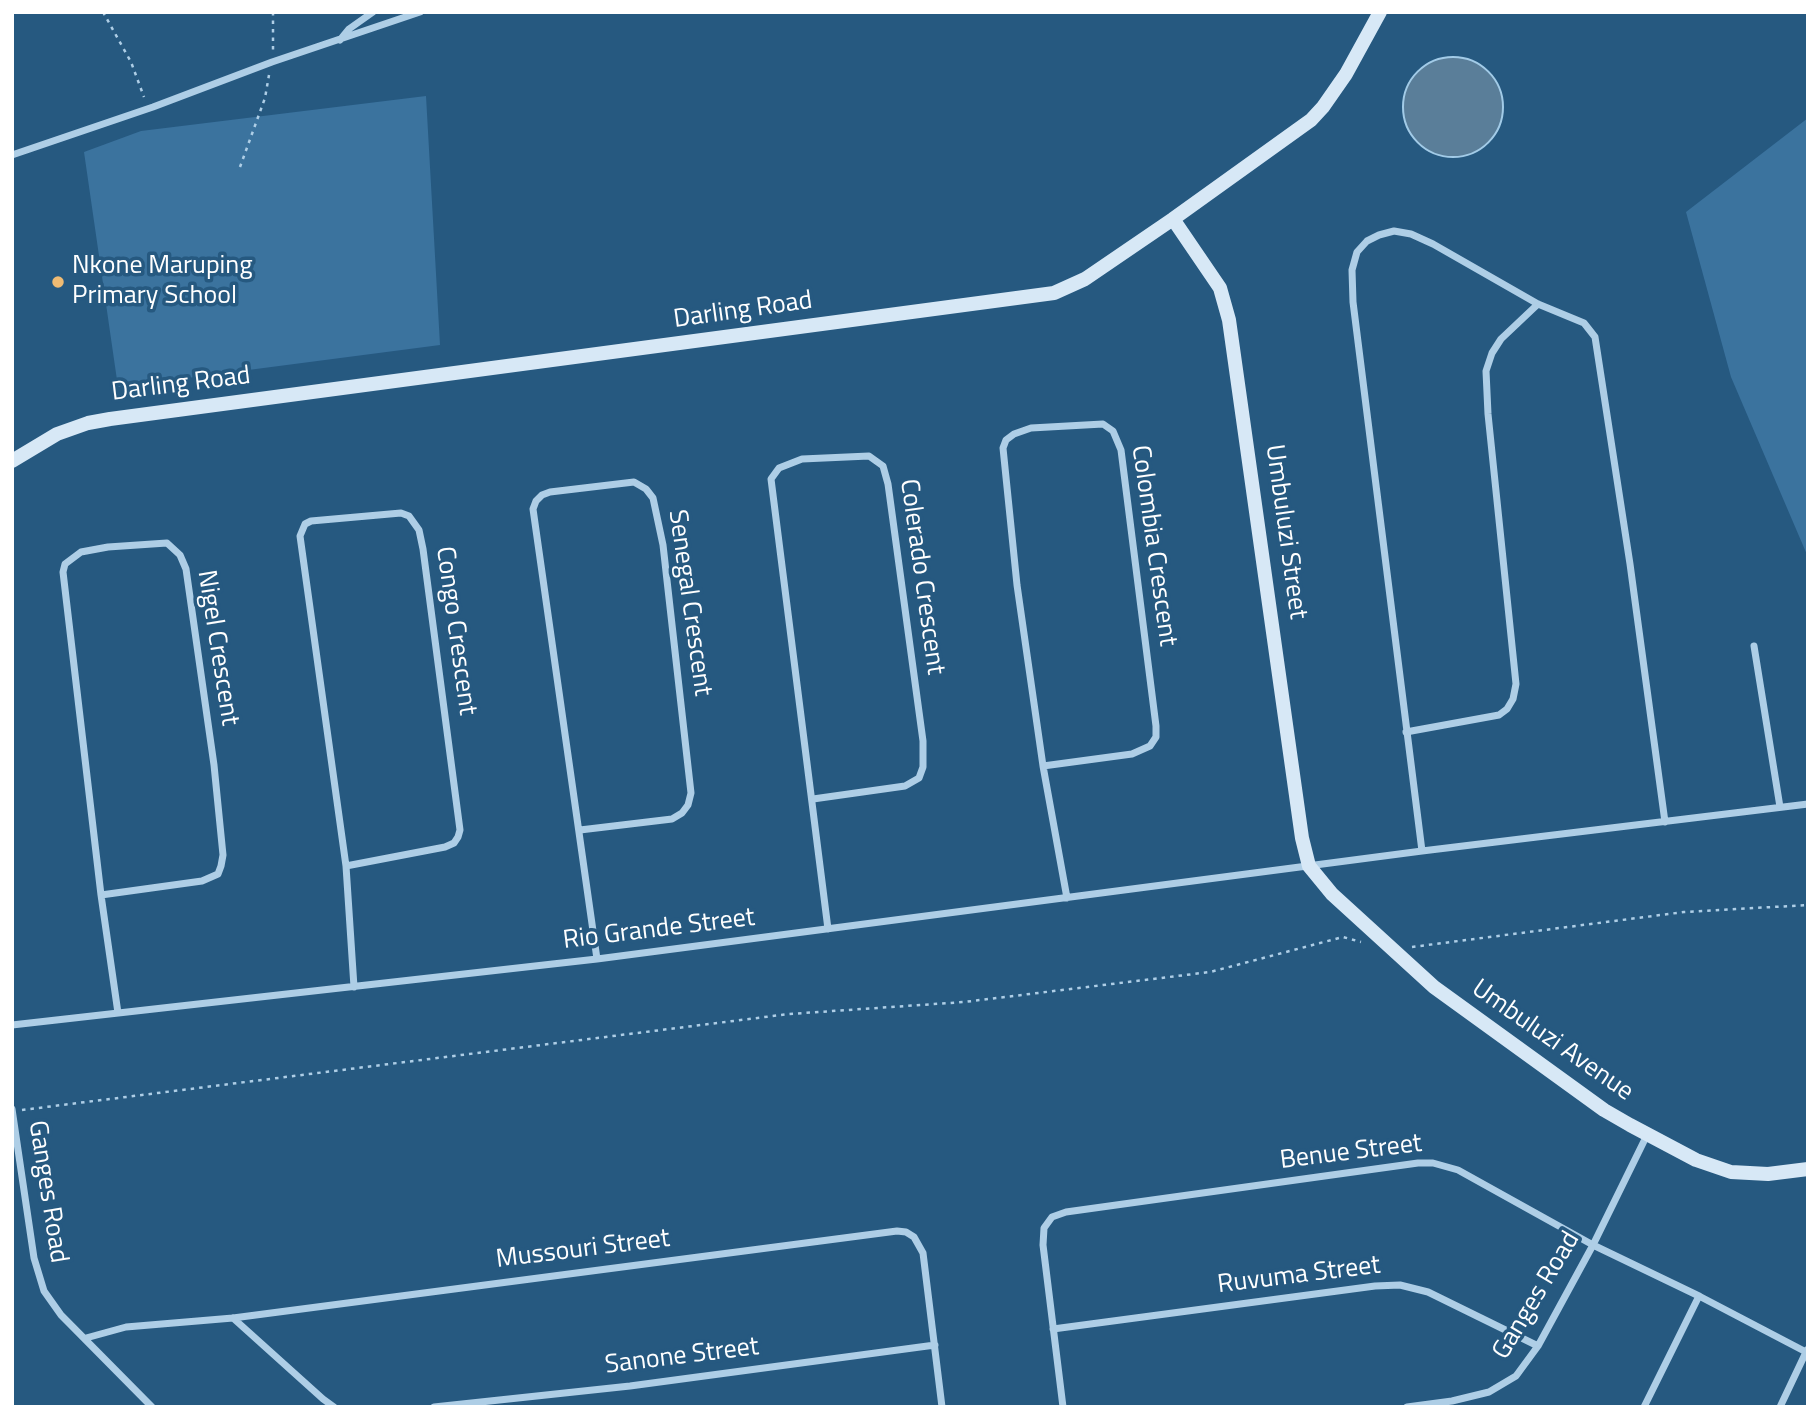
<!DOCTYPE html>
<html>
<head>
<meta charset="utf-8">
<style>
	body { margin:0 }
	#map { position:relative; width:1820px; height:1419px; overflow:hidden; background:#265980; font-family:"Titillium Web",sans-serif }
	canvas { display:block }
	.frame { position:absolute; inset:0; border:14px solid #fff; pointer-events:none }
</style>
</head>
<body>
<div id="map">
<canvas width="1820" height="1419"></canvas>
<div class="frame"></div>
</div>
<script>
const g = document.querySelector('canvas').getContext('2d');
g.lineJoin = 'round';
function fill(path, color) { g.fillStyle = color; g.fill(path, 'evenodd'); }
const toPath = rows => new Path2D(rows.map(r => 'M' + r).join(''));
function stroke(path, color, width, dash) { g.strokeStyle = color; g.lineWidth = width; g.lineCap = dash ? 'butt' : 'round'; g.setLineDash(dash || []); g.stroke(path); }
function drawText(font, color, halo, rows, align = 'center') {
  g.font = font + ' "Titillium Web",sans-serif'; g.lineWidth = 7; g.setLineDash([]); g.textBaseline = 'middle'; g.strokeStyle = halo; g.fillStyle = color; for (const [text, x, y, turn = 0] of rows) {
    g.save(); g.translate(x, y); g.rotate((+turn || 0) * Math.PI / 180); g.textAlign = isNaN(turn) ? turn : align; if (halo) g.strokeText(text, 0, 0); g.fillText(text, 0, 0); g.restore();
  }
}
fill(toPath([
	[426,96,440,345,118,387,84,152,141,131],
	[1808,118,1808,557,1731,377,1686,212]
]), '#3b739e');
const water = toPath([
	'1403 107a50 50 0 1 1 100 0a50 50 0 1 1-100 0Z'
]);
fill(water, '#5a7e99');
stroke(water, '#a2cbe7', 2);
stroke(toPath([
	[103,12,131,62,144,97],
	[273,12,273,51],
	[240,167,265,98,269,75],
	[1412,947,1684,912,1808,905],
	[22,1110,789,1014,964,1002,1210,972,1343,937,1361,942]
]), '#aecee6', 2.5, [3.5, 5]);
stroke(toPath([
	[340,40,349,29,373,12],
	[12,155,153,107,272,62,420,12],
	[1754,646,1780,807],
	[1406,732,1499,715,1507,709,1513,699,1516,684,1488,414,1486,371,1492,353,1501,339,1538,304],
	[1043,766,1132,754,1150,746,1156,737,1156,726,1121,450,1113,431,1103,424,1031,428,1014,434,1006,440,1003,448,1017,585,1043,766,1067,898],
	[813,799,905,786,919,778,923,767,923,741,888,484,883,466,869,456,802,459,779,468,771,479,828,929],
	[580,830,672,819,682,813,688,805,691,793,663,545,653,498,646,489,634,482,550,492,542,495,536,501,533,509,597,959],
	[1422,851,1353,302,1352,270,1357,252,1367,241,1379,235,1394,231,1411,234,1433,244,1538,304,1584,323,1595,337,1630,564,1665,822],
	[346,866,445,847,454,843,458,837,460,830,423,549,419,530,409,516,401,513,311,521,305,524,300,536,346,866,354,987],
	[101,895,202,881,218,874,221,866,223,855,214,765,186,569,180,555,167,543,108,547,81,552,65,564,63,572,101,895,118,1013],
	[12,1025,597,959,1422,851,1808,804],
	[12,1109,34,1258,44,1291,61,1315,152,1407],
	[233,1318,323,1399,334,1407],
	[1053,1329,1375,1286,1400,1285,1428,1292,1538,1346],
	[86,1338,126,1327,233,1318,897,1231,906,1232,914,1237,923,1253,942,1407],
	[434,1407,630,1386,935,1345],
	[1063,1407,1043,1245,1044,1228,1052,1217,1066,1212,1418,1163,1433,1163,1458,1170,1593,1245,1699,1296,1808,1353],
	[1407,1407,1452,1401,1489,1392,1516,1376,1538,1346,1593,1245,1647,1135],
	[1644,1407,1699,1296],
	[1780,1407,1807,1350]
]), '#aecee6', 7);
stroke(toPath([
	[1173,219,1220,288,1229,320,1302,838,1309,866,1332,894,1434,987,1604,1110,1630,1125,1696,1160,1731,1172,1768,1174,1808,1169],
	[12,461,57,434,88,423,110,419,1054,293,1085,279,1173,219,1311,120,1323,107,1346,74,1380,12]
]), '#d7e8f6', 14);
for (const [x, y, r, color] of [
	[58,282,7,"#efbb73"]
]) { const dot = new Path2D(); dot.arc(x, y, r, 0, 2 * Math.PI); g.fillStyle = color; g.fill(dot); stroke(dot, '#265980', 2.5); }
drawText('26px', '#fff', '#265980', [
	["Nkone Maruping",72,267],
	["Primary School",72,297]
], 'left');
drawText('26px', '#fff', '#265980', [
	["Darling Road",743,311,-8],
	["Darling Road",181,385,-7],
	["Umbuluzi Street",1285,532,82],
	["Colombia Crescent",1153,546,82],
	["Colerado Crescent",921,577,82],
	["Senegal Crescent",689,603,82],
	["Congo Crescent",455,631,82],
	["Nigel Crescent",217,648,81],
	["Rio Grande Street",659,930,-7],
	["Umbuluzi Avenue",1552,1041,35],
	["Benue Street",1351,1153,-7],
	["Ganges Road",47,1192,81],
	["Mussouri Street",583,1250,-7],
	["Ruvuma Street",1299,1276,-7],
	["Ganges Road",1537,1296,-59],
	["Sanone Street",682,1357,-7]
]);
</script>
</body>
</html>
